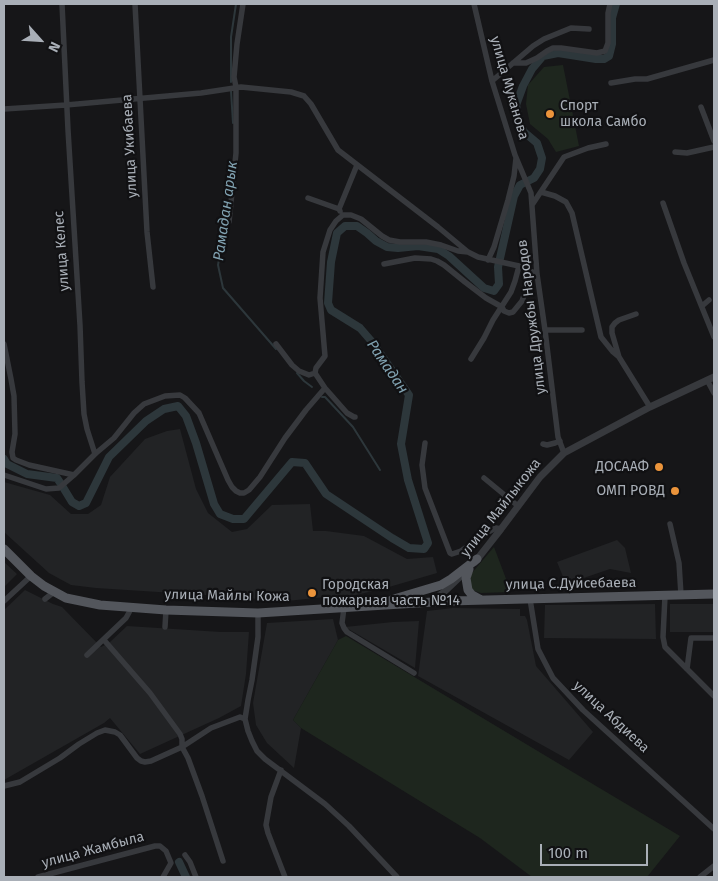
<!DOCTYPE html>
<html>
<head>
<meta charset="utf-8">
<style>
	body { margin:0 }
	#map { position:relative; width:718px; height:881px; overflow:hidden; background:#161618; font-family:"Fira Sans",sans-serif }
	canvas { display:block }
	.frame { position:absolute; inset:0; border:5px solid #a9afb7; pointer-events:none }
	.north { position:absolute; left:15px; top:15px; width:50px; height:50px; -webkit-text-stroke:4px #111113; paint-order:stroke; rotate:116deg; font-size:14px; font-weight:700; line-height:20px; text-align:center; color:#a9afb7 }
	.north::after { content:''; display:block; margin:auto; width:18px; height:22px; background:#a9afb7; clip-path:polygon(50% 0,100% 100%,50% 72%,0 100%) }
	.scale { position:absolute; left:540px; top:844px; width:108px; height:22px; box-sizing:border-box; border:2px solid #a9afb7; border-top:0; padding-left:6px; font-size:15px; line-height:18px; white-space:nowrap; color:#a9afb7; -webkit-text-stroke:4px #111113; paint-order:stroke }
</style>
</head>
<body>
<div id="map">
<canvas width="718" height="881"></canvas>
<div class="frame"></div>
<div class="north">N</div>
<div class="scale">100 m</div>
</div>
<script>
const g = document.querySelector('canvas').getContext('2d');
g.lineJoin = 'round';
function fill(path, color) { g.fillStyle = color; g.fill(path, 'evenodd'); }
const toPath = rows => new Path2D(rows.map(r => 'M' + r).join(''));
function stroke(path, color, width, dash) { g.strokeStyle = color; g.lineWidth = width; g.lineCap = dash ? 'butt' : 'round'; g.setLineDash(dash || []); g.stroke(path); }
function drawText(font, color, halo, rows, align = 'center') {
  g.font = font + ' "Fira Sans",sans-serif'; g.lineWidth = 4.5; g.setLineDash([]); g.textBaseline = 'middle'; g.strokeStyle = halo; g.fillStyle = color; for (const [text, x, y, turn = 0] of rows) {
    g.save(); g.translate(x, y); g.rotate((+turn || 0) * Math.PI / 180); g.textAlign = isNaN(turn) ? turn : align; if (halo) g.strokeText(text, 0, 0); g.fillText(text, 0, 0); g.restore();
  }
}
fill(toPath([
	[180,429,196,489,208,513,232,532,247,529,272,505,310,504,313,531,326,531,364,536,407,559,433,557,437,573,389,587,348,597,325,597,287,601,205,595,96,588,71,585,49,573,4,532,4,482,50,495,71,514,88,514,101,505,110,477,145,439,167,431],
	[617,540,625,548,631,573,610,569,566,584,557,562],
	[4,562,17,574,4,587],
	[25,590,53,604,62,607,101,647,109,643,127,626,221,632,249,632,246,674,241,706,219,718,140,754,110,718,104,723,4,780,4,610],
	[655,604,656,639,544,638,545,605],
	[670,604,714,604,714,632,670,632],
	[453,608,520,609,520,616,525,616,527,620,536,666,593,732,569,760,418,676,427,611],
	[333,619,338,640,293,720,301,728,294,768,267,743,256,725,253,703,267,623],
	[419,621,415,668,345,627,393,622]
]), '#222325');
fill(toPath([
	[563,65,579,146,556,152,548,139,530,124,526,104,528,85,544,67],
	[494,547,511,592,481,593,472,590,469,586,471,574],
	[346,636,571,771,680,836,647,877,532,877,480,838,301,728,293,720,338,640]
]), '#1e261e');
stroke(toPath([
	[231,82,231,37,236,4],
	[231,91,233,123],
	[227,212,218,265,223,288,276,349],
	[297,373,304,381,312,387],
	[322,397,325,397,353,427,380,470]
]), '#2d373b', 2);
stroke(toPath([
	[4,459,7,464,27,474,57,478,61,484,72,502,79,506,86,503,109,457,146,421,164,409,178,406,186,416,196,443,214,504,220,514,233,519,244,519,292,462,305,463,326,494,392,538,409,548,424,549,428,543,408,480,401,444,409,395,373,343,360,328,331,310,328,303,331,262,337,233,345,226,357,226,367,233,376,241,387,247,398,248,418,246,438,249,449,256,484,288,494,291,499,284,498,267,514,196,520,185,534,178,540,169,542,158,537,143,524,132,519,121,516,105,523,86,532,69,543,56,558,53,596,59,604,59,609,56,612,44,612,18,616,4],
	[179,862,186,877]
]), '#2d373b', 8);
stroke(toPath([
	[62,4,68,130,80,325,82,382,84,414,87,429,95,454],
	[135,4,147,232,153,287],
	[474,4,492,81,515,155,531,193,537,274,545,330,558,437,564,453],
	[513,63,526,63,537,58,547,51,553,48,561,48,597,53,605,51,608,43,608,13,610,4],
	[492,81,533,46,544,39,571,28,589,29],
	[611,83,635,79,647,79,714,60],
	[701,107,714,141],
	[4,109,66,105,201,93,241,87,291,92,304,96,311,104,338,150,438,227,468,252,478,257,519,266,537,274],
	[675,152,687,153,714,147],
	[541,192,555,196,566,202,572,213,601,337,613,352,619,357,650,407],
	[308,198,339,209,340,211],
	[663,203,684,263,714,337],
	[532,205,564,157,588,148,606,144],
	[339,209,357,165],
	[229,222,236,153,236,87,234,77,237,44,243,4],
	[488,260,494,247,508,200,514,176,516,158],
	[384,264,415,258,431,259,437,261,444,265,465,282,486,298,502,307,504,311,509,313,513,312,522,301,529,282,531,272],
	[702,306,709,300],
	[545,330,582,330],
	[4,344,11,379,14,396,15,434,12,452,13,458,16,460,29,465,74,475],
	[276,344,292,365,299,371,309,375,315,373],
	[619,357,612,333,612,327,615,323,619,320,636,314],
	[471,359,484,338,493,320,511,292,515,281,519,266],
	[315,373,316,368,325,356,320,298,323,252,330,230,336,221,343,215,351,215,361,219,382,236,389,240,400,242,426,242,441,245,458,251,468,252],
	[315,373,325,388,347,413,354,417,355,417],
	[707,380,714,393],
	[425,443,422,465,425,488,450,553,452,554,461,551,488,532,496,528,501,529],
	[543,444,547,445,555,443,560,441],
	[4,475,46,489,59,488,74,475,95,454,114,438,134,413,144,404,165,396,180,395,185,398,199,413,228,480,232,487,236,491,240,493,244,493,249,490,260,477,285,438,306,410,325,388],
	[484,478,518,506],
	[670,524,679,563,681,595],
	[665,596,663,637,665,647,714,696],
	[45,599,54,592],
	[530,599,538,649,553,678,583,710,714,829],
	[4,601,31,576],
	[344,608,342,623,344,628,347,632,414,673],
	[258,613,258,637,252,680,248,700,245,719,248,731,252,741,257,751,265,759,325,804,349,826,397,877],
	[165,627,166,610],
	[104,640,150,693,180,734,182,739,182,747,188,758,202,796,223,861],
	[87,655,126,618,132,607],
	[687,669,691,638,714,638],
	[281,770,271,797,266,825,268,833,285,877],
	[4,786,20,782,60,758,79,744,97,733,105,730,115,732,120,735,137,758,141,761,145,762,151,761,182,747,211,728,240,717,245,719],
	[185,855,190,862,196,877],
	[38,877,155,846,160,846,166,851,171,863,163,877],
	[700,877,714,866]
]), '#37393d', 5.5);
stroke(toPath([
	[475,562,501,529,540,477,564,453,650,407,714,377],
	[430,602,444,592,464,573]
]), '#37393d', 7);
stroke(toPath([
	[4,549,31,576,44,586,66,598,100,605,166,610,258,613,449,601,714,594],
	[469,569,466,578,468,590,472,595,481,600],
	[388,602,394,599,441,585,451,579,477,559]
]), '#53565c', 9);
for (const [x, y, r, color] of [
	[550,114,5,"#eb943b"],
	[659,467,5,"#eb943b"],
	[675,491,5,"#eb943b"],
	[312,593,5,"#eb943b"]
]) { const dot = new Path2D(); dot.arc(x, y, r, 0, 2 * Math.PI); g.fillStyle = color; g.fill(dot); stroke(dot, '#111113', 2); }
drawText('14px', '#a9afb7', '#111113', [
	["улица Муканова",509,88,74],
	["улица Укибаева",130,146,-93],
	["улица Келес",62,251,-94],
	["улица Дружбы Народов",532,317,-97],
	["улица Майлыкожа",501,508,-52],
	["улица С.Дуйсебаева",571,584,-1],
	["улица Майлы Кожа",227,596,1],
	["улица Абдиева",611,717,43],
	["улица Жамбыла",93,850,-15]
]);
drawText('14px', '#a9afb7', '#111113', [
	["Спорт",560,106],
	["школа Самбо",560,122],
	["ДОСААФ",649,467,"right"],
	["ОМП РОВД",665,491,"right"],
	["Городская",322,585],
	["пожарная часть №14",322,601]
], 'left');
drawText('italic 15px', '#81a2b1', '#111113', [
	["Рамадан арык",226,211,-82],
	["Рамадан",387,367,56]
]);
</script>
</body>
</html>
